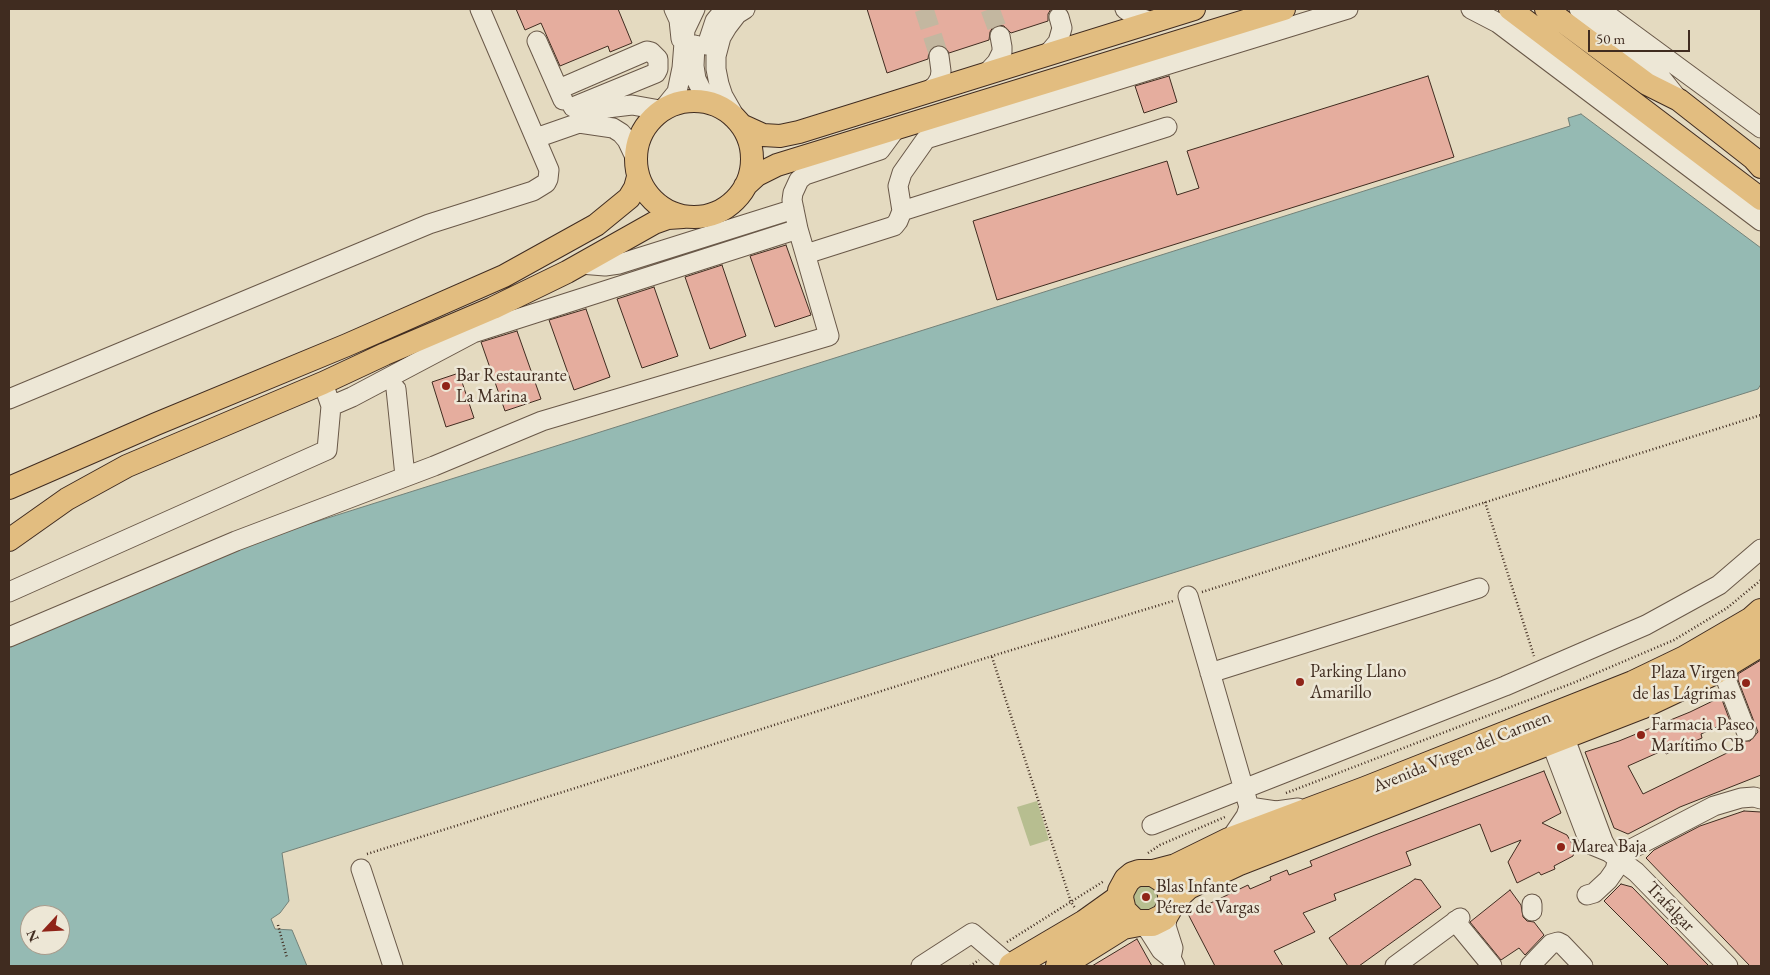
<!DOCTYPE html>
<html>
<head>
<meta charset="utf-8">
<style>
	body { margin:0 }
	#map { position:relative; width:1770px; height:975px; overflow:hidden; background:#e4dac0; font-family:"EB Garamond",serif }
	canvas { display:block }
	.frame { position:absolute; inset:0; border:10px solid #402c20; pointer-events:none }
	.north { position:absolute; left:20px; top:905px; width:50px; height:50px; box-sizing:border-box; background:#ede7d6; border:1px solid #a89c8d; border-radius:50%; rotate:245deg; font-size:14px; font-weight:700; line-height:20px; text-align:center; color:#402c20 }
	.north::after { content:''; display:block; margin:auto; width:18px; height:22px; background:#8f2418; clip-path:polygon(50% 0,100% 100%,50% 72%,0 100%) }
	.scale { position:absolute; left:1588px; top:30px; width:102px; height:22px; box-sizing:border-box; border:2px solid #402c20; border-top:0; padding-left:6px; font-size:15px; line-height:18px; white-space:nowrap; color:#402c20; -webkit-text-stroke:4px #ede7d6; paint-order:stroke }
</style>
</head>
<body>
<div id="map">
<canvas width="1770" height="975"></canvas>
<div class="frame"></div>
<div class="north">N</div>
<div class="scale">50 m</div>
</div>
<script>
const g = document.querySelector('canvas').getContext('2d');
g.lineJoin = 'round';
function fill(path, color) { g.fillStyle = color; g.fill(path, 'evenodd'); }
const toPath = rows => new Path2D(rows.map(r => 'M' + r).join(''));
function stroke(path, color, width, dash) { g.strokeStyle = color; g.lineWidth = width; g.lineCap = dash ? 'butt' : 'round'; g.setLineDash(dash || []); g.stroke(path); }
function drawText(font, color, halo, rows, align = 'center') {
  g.font = font + ' "EB Garamond",serif'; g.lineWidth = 5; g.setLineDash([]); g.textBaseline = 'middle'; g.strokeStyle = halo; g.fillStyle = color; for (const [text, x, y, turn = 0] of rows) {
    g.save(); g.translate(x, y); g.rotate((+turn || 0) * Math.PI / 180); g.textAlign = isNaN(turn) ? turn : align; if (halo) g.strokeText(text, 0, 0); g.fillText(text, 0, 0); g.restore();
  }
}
fill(toPath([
	[1037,801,1049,840,1030,846,1017,807],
	[1137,886,1154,886,1159,898,1156,907,1152,910,1142,911,1134,905,1132,893]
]), '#b7be90');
const water = toPath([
	[1581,114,1761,248,1761,384,1758,389,282,853,289,901,280,913,271,919,275,929,292,930,307,966,9,966,9,643,239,546,1570,126,1568,118,1581,114],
	[30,915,60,915,60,945,30,945,30,915]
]);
fill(water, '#95bab3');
stroke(water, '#738178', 1);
const building = toPath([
	[516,9,618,9,632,43,610,52,608,46,560,66,541,23,525,30,516,9],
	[867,9,1051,9,1048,14,1048,21,1011,33,1004,26,998,25,993,27,990,32,989,40,949,53,944,46,937,45,933,47,929,51,928,59,887,73,867,9],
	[1169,76,1177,102,1144,113,1135,86,1169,76],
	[1428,76,1454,157,997,300,973,221,1167,161,1177,195,1199,188,1187,151,1428,76],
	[786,245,811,315,775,327,750,256,786,245],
	[722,265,746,336,710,349,685,277,722,265],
	[654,287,678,356,642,368,617,299,654,287],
	[586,309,610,377,574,390,549,320,586,309],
	[517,331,541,399,505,411,481,342,517,331],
	[459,373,474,418,446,427,432,382,459,373],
	[1761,660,1761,775,1680,807,1628,834,1614,828,1585,752,1619,741,1690,712,1721,697,1730,721,1701,734,1702,738,1666,754,1664,750,1628,766,1643,794,1729,752,1728,750,1742,741,1750,741,1758,732,1738,680,1738,674,1761,660],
	[1544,771,1561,813,1542,823,1567,835,1575,849,1573,856,1554,866,1555,869,1541,875,1539,872,1517,883,1508,862,1521,840,1491,852,1480,824,1406,852,1411,865,1334,894,1336,900,1303,913,1315,932,1274,951,1283,966,1215,966,1188,914,1248,885,1250,889,1271,880,1270,877,1287,870,1289,875,1312,866,1310,861,1375,835,1544,771],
	[1744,811,1761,812,1761,966,1750,966,1646,858,1654,850,1700,826,1744,811],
	[1415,879,1421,880,1441,907,1359,966,1348,966,1329,938,1415,879],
	[1621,884,1632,887,1709,966,1669,966,1604,901,1621,884],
	[1510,890,1521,905,1523,917,1527,921,1534,922,1544,935,1525,955,1519,948,1501,960,1470,922,1510,890],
	[1137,939,1152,966,1092,966,1137,939]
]);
fill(building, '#e5ad9e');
stroke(building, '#402c20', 1);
stroke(toPath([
	[924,9,939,56],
	[990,9,1000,36]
]), '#c3b7a0', 19, [19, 9]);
const minor = toPath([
	[674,9,679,20,681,39],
	[1125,9,1137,17,1152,22],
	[1471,9,1498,23,1761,221],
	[1579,9,1640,55,1654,69,1678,99],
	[1599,9,1761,128],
	[537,41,563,100],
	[695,45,694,66,696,79,704,95,710,102],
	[707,45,715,21,725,9],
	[1047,55,1058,42,1062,28,1059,17],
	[985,75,997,62,1002,52,1002,47,1000,36],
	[559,89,647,51,651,52,658,59,658,69,656,73,573,107],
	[928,92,936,85,940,78,941,71,939,56],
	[664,108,677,92,682,68,685,30,695,9],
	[735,117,723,96,719,84,716,69,716,56,721,37,727,27,737,14,745,9],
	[579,123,613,128,621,133,627,140,636,159],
	[536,138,579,123,587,114,607,108,632,105,660,110],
	[902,211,1167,127],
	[806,254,894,226,898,221,902,211,898,186,902,173,926,139,1348,9],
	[580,264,605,266,619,264,794,209],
	[323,383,331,406,352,397,473,333,798,229],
	[396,389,405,476],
	[9,399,429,224,533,191,546,183,548,179,549,170,480,9],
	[9,592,327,450,331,406],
	[1188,596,1249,807],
	[9,637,236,541,434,466,542,421,829,336,798,229,792,200,793,193,799,180,805,175,880,150,897,127],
	[1734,660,1727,671,1727,682,1746,731],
	[1210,673,1479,588],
	[1560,725,1603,841,1609,852],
	[1551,742,1586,834,1592,845,1609,852,1636,872,1728,966],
	[1152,825,1505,686,1646,625,1719,585,1761,549],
	[1229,841,1246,816,1249,807,1276,811,1298,808],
	[1618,858,1633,848,1714,806,1741,798,1754,797,1761,799],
	[361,869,393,966],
	[1587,895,1594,893,1608,880,1615,870,1618,858],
	[1532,904,1532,911],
	[1168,911,1166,926,1173,948,1171,958],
	[1455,921,1492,966],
	[1142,924,1149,931,1161,950,1171,958,1175,966],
	[921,966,972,933,1006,962,1016,964],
	[1395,966,1460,918],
	[1530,966,1551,944,1558,942,1562,944,1583,966]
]);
const major = toPath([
	[1510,9,1761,199],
	[1546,9,1647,84,1679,100,1753,158,1761,167],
	'636 159a58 58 0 1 1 116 0a58 58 0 1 1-116 0Z',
	[741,125,763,135,780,136,799,132,1194,9],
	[745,186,757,175,777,165,1284,9],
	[9,488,156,424,347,345,504,276,596,225,629,198,635,188,638,177],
	[9,540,67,499,127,466,323,383,385,354,493,308,567,272,654,223,668,218,683,217]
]);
const highway = toPath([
	[1153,873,1176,867,1229,841,1365,790,1633,684,1685,659,1752,620,1761,612],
	[1171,905,1175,898,1188,886,1237,863,1641,706,1715,671,1761,643],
	[1012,966,1085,923,1120,898],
	[1059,966,1123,926,1139,923,1152,923,1164,917,1171,905,1171,892,1164,880,1153,873,1139,873,1133,875,1127,880,1121,891,1120,898,1123,911,1133,921,1139,923]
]);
stroke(minor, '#695848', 21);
stroke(major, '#402c20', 24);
stroke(highway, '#402c20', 28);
stroke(toPath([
	[1485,502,1534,656],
	[1202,592,1761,415],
	[992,657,1071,902,1075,908],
	[1286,793,1573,683,1674,640,1727,608,1761,580],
	[1148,853,1160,845,1225,817],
	[367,854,992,656,1173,601],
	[278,925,287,958],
	[1007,942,1104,881],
	[970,966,979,960]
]), '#402c20', 2.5, [1, 2.5]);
stroke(minor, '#ede7d6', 19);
stroke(major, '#e2bd80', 22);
stroke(highway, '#e2bd80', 26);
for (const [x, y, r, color] of [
	[446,386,5,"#8f2418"],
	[1300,682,5,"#8f2418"],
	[1746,683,5,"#8f2418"],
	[1641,735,5,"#8f2418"],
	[1561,847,5,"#8f2418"],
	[1146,897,5,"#8f2418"]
]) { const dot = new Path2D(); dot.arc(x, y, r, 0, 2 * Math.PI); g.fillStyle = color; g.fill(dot); stroke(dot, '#ede7d6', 2); }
drawText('18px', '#402c20', '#ede7d6', [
	["Bar Restaurante",456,376],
	["La Marina",456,397],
	["Parking Llano",1310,672],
	["Amarillo",1310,693],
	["Plaza Virgen",1736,673,"right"],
	["de las Lágrimas",1736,694,"right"],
	["Farmacia Paseo",1651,725],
	["Marítimo CB",1651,746],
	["Marea Baja",1571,847],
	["Blas Infante",1156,887],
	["Pérez de Vargas",1156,908]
], 'left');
drawText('18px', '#402c20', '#ede7d6', [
	["Avenida Virgen del Carmen",1462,752,-22],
	["Trafalgar",1670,907,46]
]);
</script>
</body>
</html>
